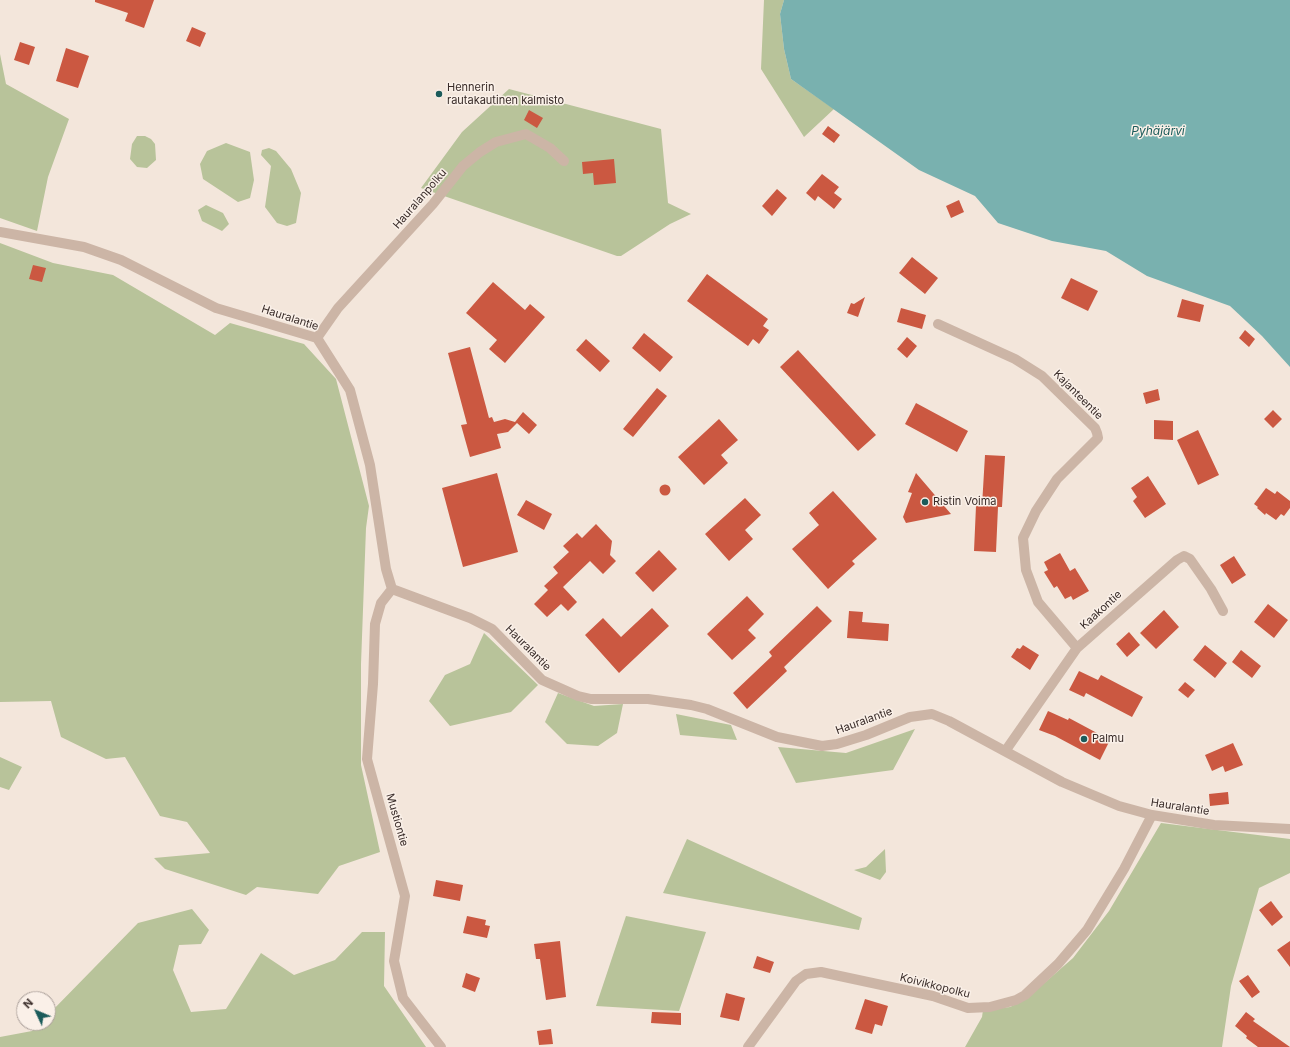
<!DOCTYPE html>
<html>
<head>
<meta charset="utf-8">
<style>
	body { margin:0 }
	#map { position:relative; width:1290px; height:1047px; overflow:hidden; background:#f3e6db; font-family:Inter,sans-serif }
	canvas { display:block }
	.north { position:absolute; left:16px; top:991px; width:40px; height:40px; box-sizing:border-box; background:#faf0e8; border:1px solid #aca19b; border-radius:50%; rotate:314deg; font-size:11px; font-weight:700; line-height:16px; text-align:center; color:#382b28 }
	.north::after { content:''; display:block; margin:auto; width:14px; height:18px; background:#1b5b5a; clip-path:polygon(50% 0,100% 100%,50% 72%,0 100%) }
</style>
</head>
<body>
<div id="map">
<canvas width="1290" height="1047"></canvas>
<div class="north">N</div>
</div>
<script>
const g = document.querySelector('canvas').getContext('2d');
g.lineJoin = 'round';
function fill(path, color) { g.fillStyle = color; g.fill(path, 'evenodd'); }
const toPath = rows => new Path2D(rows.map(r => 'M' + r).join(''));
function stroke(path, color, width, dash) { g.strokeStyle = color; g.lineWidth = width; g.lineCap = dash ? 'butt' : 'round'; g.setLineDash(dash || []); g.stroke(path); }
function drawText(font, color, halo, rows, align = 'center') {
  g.font = font + ' Inter,sans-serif'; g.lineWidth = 3; g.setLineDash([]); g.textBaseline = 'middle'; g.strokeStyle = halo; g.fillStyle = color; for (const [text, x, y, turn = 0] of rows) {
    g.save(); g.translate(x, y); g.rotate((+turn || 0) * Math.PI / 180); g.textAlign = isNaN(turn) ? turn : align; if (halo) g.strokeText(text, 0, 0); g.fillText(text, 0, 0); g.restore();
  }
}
fill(toPath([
	[764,0,784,0,780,14,784,49,791,79,834,109,804,137,761,69],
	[0,54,6,84,69,119,48,177,37,231,0,218],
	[509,89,661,129,668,203,691,214,670,224,621,256,617,256,421,188,462,132],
	[137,136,145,136,151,139,155,144,156,160,147,168,137,167,130,159,132,144],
	[226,143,250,152,254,180,250,198,238,202,203,179,200,164,207,151],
	[269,148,276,151,291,169,301,193,296,223,287,226,277,223,265,207,271,166,261,155,262,150],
	[206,205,223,213,229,224,222,231,202,221,198,210],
	[0,243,53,263,113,275,215,335,230,323,304,344,336,379,369,506,366,528,361,664,361,765,380,852,339,866,318,894,257,887,246,895,165,869,154,858,210,853,187,822,160,816,125,757,106,759,61,737,51,701,0,702],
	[484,633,538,685,511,712,450,726,429,701,445,675,470,664],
	[558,693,594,706,623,704,617,733,598,746,567,744,545,722],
	[676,714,731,725,737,740,680,735],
	[915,729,893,770,796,783,778,747,846,753],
	[0,757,22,767,9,790,0,787],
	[1161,823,1290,839,1290,873,1259,888,1231,986,1222,1047,965,1047,982,1017,983,1010,1010,1007,1026,999,1073,958,1109,911],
	[687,839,862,918,859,930,663,893],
	[885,849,886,872,880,880,854,870,866,867],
	[192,909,209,930,201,944,179,945,173,970,191,1012,226,1009,261,953,294,975,335,960,362,932,385,932,384,986,426,1047,0,1047,0,1037,32,1031,40,1023,48,1023,48,1015,138,923],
	[626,916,706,932,679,1011,596,1006]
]), '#b8c39a');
fill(toPath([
	[784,0,1290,0,1290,367,1262,336,1230,306,1147,276,1106,251,1052,241,998,223,975,196,919,170,791,79,784,49,780,14]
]), '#79b1af');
fill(toPath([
	[95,0,154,0,144,28,125,21,128,13,95,2],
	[192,27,206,33,200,47,186,41],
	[20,42,35,47,29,65,14,60],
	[66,48,89,56,78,88,56,81],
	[529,110,543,118,537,128,524,120],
	[828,126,840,135,834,143,822,134],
	[614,159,616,183,594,185,593,173,583,174,582,162],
	[822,174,839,187,834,193,842,199,834,209,818,196,815,201,806,193],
	[777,189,787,198,772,216,762,206],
	[959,200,964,212,951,218,946,206],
	[912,257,938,278,925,294,899,273],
	[33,265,46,268,42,282,29,279],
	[707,274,768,319,763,326,769,330,759,344,753,339,748,346,687,301],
	[1071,278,1098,291,1088,311,1061,298],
	[493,282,525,310,530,304,545,317,505,363,489,349,497,340,466,313],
	[865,297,858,317,847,313,851,303,854,304],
	[1182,299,1204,305,1200,322,1177,317],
	[901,308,926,315,922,329,897,322],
	[1245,330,1255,339,1249,347,1239,338],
	[644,333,673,357,660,372,632,348],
	[907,337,917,346,907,358,897,349],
	[586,339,610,361,600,372,576,350],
	[470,347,489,418,492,417,494,422,505,419,515,422,523,412,537,425,529,434,517,423,508,432,497,434,501,448,470,457,461,425,467,424,448,353],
	[798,350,876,435,858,451,780,367],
	[657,388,667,396,633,437,623,429],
	[1158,389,1160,400,1146,404,1143,393],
	[916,403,968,431,957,452,905,424],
	[1273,410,1282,419,1273,428,1264,419],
	[719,419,738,440,721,455,728,463,704,485,678,457],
	[1154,420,1173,421,1173,440,1154,439],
	[1198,430,1219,475,1198,485,1177,440],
	[985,455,1005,456,1002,507,998,507,996,552,974,551,976,506,982,506],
	[497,473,518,552,463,567,442,488],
	[916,473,951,514,906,523,903,517,912,493,908,492],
	[1148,476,1166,504,1145,518,1133,501,1137,497,1131,488],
	'659.5 490a5.5 5.5 0 1 1 11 0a5.5 5.5 0 1 1-11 0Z',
	[1266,488,1275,494,1277,491,1290,501,1290,508,1284,516,1281,514,1276,520,1266,513,1265,515,1257,508,1258,507,1254,504],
	[833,491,877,539,852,561,855,564,828,589,792,549,819,525,809,513],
	[745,498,761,515,745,530,753,539,729,561,705,534],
	[526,500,552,514,544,530,517,515],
	[596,524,612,541,610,555,616,561,603,574,590,561,563,587,577,602,568,611,561,604,547,617,534,604,548,590,544,586,558,573,553,567,569,552,563,546,577,533,582,538],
	[659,550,677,569,653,592,635,573],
	[1060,553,1070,571,1075,568,1089,591,1073,600,1071,596,1065,599,1057,586,1054,588,1044,572,1048,570,1044,562],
	[1234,556,1246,575,1232,584,1220,565],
	[747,596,764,614,748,630,756,638,732,660,707,634],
	[1268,604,1288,620,1274,638,1254,622],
	[817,606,832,621,784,667,787,671,747,709,733,693,772,656,769,652],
	[652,608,669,626,619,673,585,635,603,618,621,637],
	[1164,610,1179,627,1156,649,1140,633],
	[849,611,863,612,862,622,889,624,888,641,847,638],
	[1129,632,1140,645,1127,657,1116,644],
	[1023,645,1039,655,1030,670,1011,657,1017,648,1020,649],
	[1205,645,1227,663,1215,678,1193,660],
	[1241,650,1261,666,1252,678,1232,662],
	[1079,671,1098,680,1101,675,1143,697,1132,717,1086,693,1084,697,1069,690],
	[1185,682,1195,690,1188,698,1178,690],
	[1048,711,1068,720,1069,718,1110,740,1100,760,1055,736,1039,730],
	[1233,743,1243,765,1225,772,1223,766,1212,771,1205,755],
	[1228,792,1229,804,1210,806,1209,794],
	[436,880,463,885,460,901,433,896],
	[1271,901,1283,917,1272,926,1259,910],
	[467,916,486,920,485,925,490,926,487,938,463,933],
	[560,941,566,997,546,1000,540,959,536,959,534,944],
	[1290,941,1290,967,1277,950],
	[757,956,774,962,770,973,753,968],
	[466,973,480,978,475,992,462,987],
	[1248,975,1260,992,1252,998,1239,981],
	[726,993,745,998,739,1021,720,1017],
	[865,999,888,1006,882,1026,875,1024,872,1034,855,1029],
	[652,1012,681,1013,681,1025,651,1023],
	[1246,1012,1255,1019,1253,1021,1290,1047,1258,1047,1246,1038,1247,1036,1235,1026],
	[551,1029,553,1044,539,1045,537,1031]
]), '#cb5841');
stroke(toPath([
	[0,232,84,247,121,260,216,308,317,338,350,390,370,465,386,569,392,589],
	[938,324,1015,359,1042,376,1095,428,1097,433,1098,438,1057,479,1036,511,1023,538,1026,570,1038,602,1077,648],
	[317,338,338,308,433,204,463,166,480,152,496,142,526,134,550,148,564,161],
	[392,589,470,618,492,629,542,680,578,696,591,699,648,699,691,705,707,709,777,737,822,746,837,744,866,735,910,717,932,714,949,721,1062,782,1119,806,1152,815,1214,825,1290,829],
	[392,589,381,603,375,624,373,684,367,759,405,896,394,961,403,998,441,1047],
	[1006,750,1077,648,1177,560,1184,556,1190,559,1211,589,1223,611],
	[748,1047,796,981,806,974,821,972,933,996,968,1008,990,1007,1016,1000,1025,995,1058,964,1087,930,1124,869,1152,815]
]), '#ccb5a6', 10);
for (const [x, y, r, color] of [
	[439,94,4,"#1b5b5a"],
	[925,502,4,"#1b5b5a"],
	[1084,739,4,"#1b5b5a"]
]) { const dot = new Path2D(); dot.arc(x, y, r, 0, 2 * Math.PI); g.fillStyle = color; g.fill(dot); stroke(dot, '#faf0e8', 1.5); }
drawText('11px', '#382b28', '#faf0e8', [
	["Hennerin",447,88],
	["rautakautinen kalmisto",447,101],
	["Ristin Voima",933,502],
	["Palmu",1092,739]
], 'left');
drawText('11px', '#382b28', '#faf0e8', [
	["Hauralanpolku",420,199,-49],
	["Hauralantie",290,318,18],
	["Kajanteentie",1078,395,45],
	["Kaakontie",1101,610,-42],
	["Hauralantie",528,648,45],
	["Hauralantie",864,721,-20],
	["Hauralantie",1180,807,9],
	["Mustiontie",397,820,74],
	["Koivikkopolku",935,986,14]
]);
drawText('italic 12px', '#1b5b5a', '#faf0e8', [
	["Pyhäjärvi",1158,131]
]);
</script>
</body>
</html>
